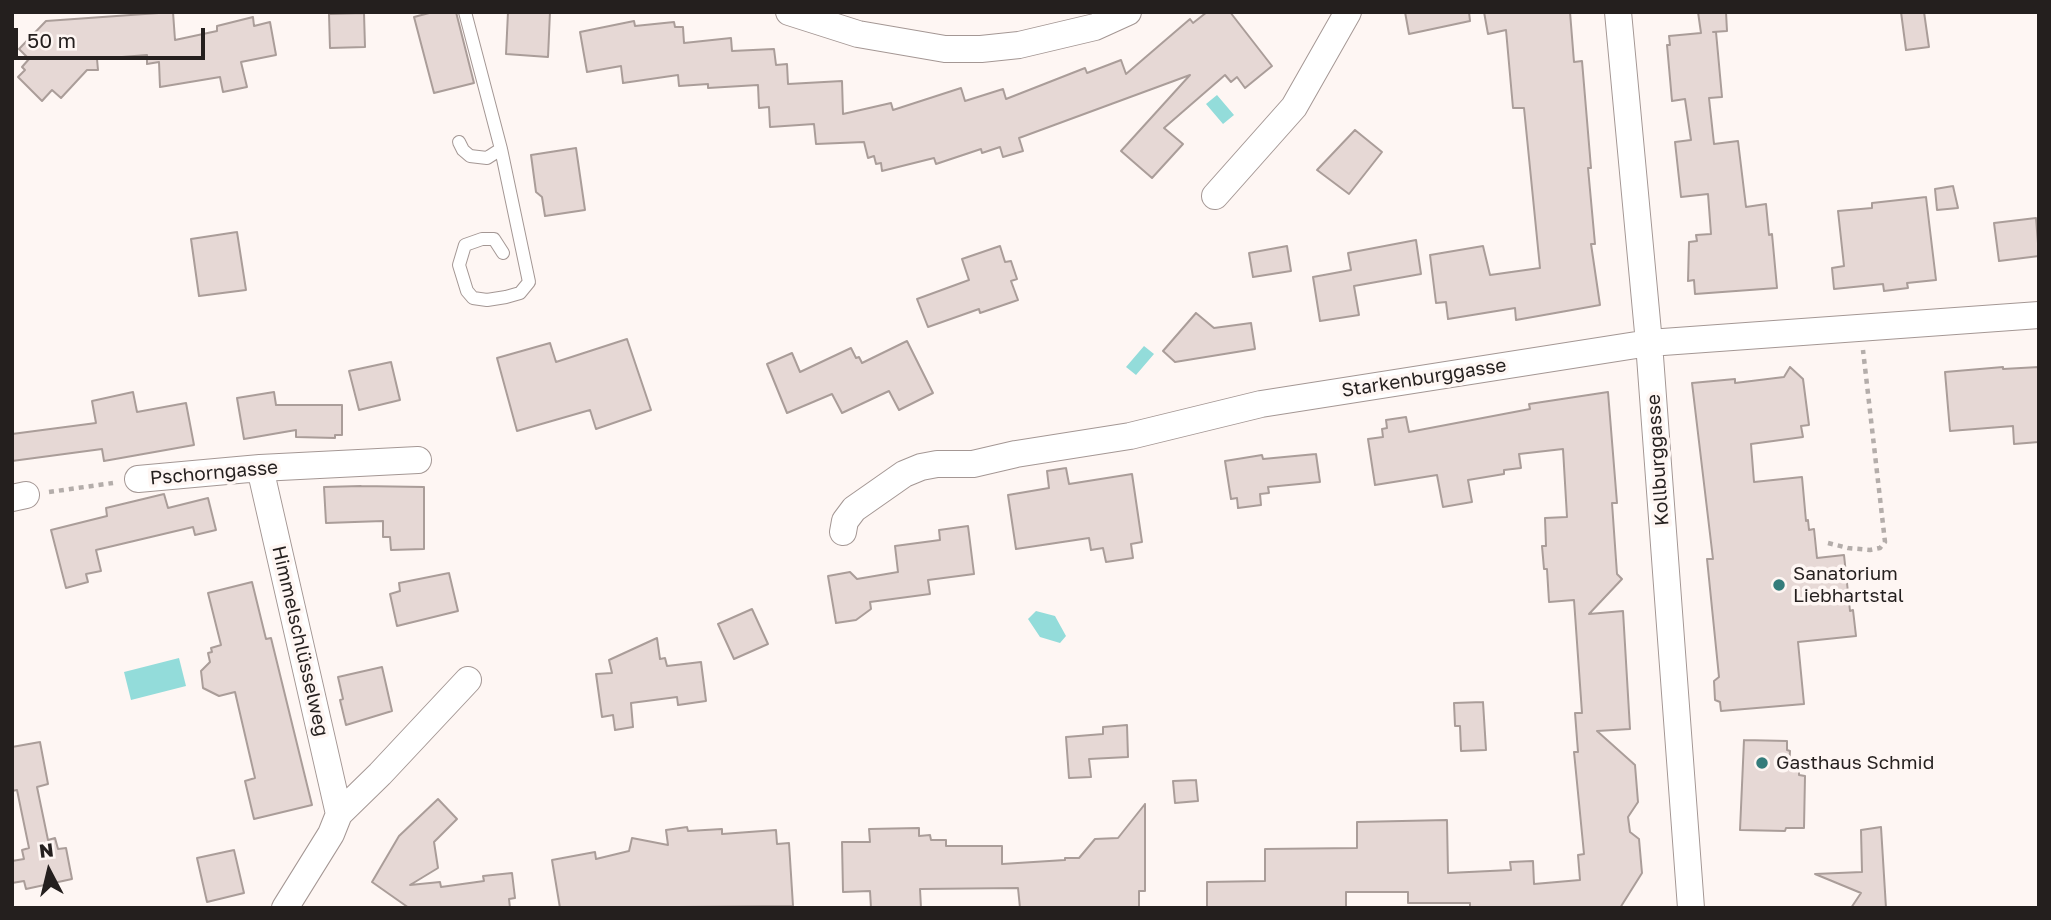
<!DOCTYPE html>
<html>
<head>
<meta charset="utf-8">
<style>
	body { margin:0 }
	#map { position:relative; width:2051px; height:920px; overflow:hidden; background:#fef6f3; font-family:"Golos Text",sans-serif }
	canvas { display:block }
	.frame { position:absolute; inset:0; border:14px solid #241f1e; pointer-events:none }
	.north { position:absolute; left:14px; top:836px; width:70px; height:70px; -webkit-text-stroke:5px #fef6f3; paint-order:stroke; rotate:353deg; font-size:19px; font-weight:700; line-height:28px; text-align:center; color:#241f1e }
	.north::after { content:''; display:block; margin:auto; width:24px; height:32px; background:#241f1e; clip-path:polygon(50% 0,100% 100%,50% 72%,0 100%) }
	.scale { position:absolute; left:14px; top:28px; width:191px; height:32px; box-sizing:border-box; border:4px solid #241f1e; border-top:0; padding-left:9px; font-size:21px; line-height:24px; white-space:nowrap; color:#241f1e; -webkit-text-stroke:5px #fef6f3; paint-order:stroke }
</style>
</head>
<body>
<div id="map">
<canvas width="2051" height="920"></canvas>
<div class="frame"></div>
<div class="north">N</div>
<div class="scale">50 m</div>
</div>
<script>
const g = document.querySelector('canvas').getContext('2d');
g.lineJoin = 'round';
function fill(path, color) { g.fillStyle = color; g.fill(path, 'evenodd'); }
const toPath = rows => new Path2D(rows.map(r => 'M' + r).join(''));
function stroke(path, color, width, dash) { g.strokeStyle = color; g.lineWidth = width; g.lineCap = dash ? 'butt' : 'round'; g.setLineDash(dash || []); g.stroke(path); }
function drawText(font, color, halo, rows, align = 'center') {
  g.font = font + ' "Golos Text",sans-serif'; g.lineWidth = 7; g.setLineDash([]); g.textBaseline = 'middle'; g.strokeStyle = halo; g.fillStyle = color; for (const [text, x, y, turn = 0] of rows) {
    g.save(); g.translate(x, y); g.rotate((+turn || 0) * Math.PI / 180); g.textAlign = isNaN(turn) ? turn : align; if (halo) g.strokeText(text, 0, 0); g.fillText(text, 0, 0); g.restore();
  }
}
fill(toPath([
	[1217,95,1234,115,1223,124,1206,104],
	[1144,346,1154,354,1136,375,1126,367],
	[1036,611,1055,616,1066,636,1060,643,1040,637,1028,619],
	[179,658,186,686,131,700,124,672]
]), '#93dcda');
const building = toPath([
	[173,12,175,40,217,31,217,26,253,17,254,26,270,22,276,55,241,62,247,87,223,92,220,77,160,87,159,62,147,64,147,55,97,59,98,70,87,70,61,98,52,90,42,101,18,77,25,70,22,67,29,59,19,49,46,21,173,12],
	[433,12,456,12,474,83,434,93,414,17,433,12],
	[508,12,550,12,548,57,506,54,508,12],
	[1207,12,1230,12,1272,66,1245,88,1237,77,1231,82,1225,75,1164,128,1183,144,1152,178,1121,151,1190,75,1019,138,1023,151,1003,157,1000,147,982,153,981,149,936,164,934,158,882,171,881,163,876,164,874,156,868,158,864,142,816,144,814,124,770,127,769,107,759,108,758,85,708,88,708,84,679,86,678,75,623,83,621,66,587,72,580,32,634,21,635,26,674,22,675,27,683,27,684,43,731,38,732,51,774,49,776,65,787,64,788,84,842,81,843,114,891,103,893,110,961,88,965,101,1003,89,1006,99,1085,68,1087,73,1121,60,1126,74,1190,19,1193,23,1207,12],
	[1405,12,1469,12,1470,21,1409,34,1405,12],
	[1484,12,1570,12,1574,62,1582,61,1591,168,1588,168,1595,244,1591,244,1600,305,1516,320,1515,308,1448,319,1446,302,1436,303,1430,255,1483,246,1490,275,1540,268,1524,108,1513,108,1506,30,1488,34,1484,12],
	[1698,12,1726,12,1727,31,1713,32,1716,32,1722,97,1709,98,1714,144,1738,141,1746,207,1766,204,1769,235,1772,234,1777,288,1695,294,1694,280,1688,281,1689,242,1697,241,1696,235,1711,234,1708,194,1681,197,1675,142,1691,140,1685,99,1672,101,1667,45,1670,45,1669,36,1701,33,1698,12],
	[1901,12,1924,12,1929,47,1906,50,1901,12],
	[364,13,365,47,330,48,329,14,364,13],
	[1355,130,1382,152,1349,194,1317,170,1355,130],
	[576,148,585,210,545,216,542,197,536,192,531,155,576,148],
	[1953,186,1958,208,1937,210,1935,189,1953,186],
	[1926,197,1936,280,1907,283,1908,288,1884,291,1883,284,1834,289,1832,268,1844,266,1838,211,1872,208,1872,203,1926,197],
	[2036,218,2039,256,1999,261,1994,223,2036,218],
	[237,232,246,290,199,296,191,239,237,232],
	[1416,240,1421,274,1354,286,1359,315,1320,321,1313,277,1351,270,1348,253,1416,240],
	[1000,246,1005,262,1011,261,1017,279,1011,281,1018,300,980,313,979,309,928,327,917,299,969,280,962,259,1000,246],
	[1287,246,1291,271,1253,277,1249,253,1287,246],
	[1196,313,1214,328,1251,323,1255,349,1175,362,1163,351,1196,313],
	[627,339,651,410,596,429,590,410,517,431,497,358,550,343,556,362,627,339],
	[907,341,933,393,899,410,889,391,842,413,832,394,787,413,767,364,792,353,800,372,851,348,856,358,859,357,862,363,907,341],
	[391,362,400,400,359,410,349,371,391,362],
	[1790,367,1803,379,1809,425,1801,426,1803,437,1751,444,1754,482,1802,477,1806,521,1808,520,1809,530,1814,529,1817,558,1844,555,1850,611,1853,610,1856,636,1798,642,1804,704,1721,711,1720,702,1715,700,1714,681,1719,677,1707,559,1713,559,1692,383,1735,379,1735,383,1784,377,1790,367],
	[2003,367,2003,369,2039,367,2039,442,2014,444,2013,426,1950,431,1945,372,2003,367],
	[133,392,137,412,186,403,194,445,104,461,102,449,12,461,12,434,96,423,92,401,133,392],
	[274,392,276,405,342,405,342,435,335,435,335,438,296,437,296,430,244,439,237,398,274,392],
	[1608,392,1617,503,1612,503,1617,574,1622,579,1589,614,1623,611,1630,729,1597,731,1635,765,1638,802,1628,817,1630,832,1639,839,1642,873,1620,908,1470,908,1470,903,1408,903,1408,892,1346,892,1346,908,1207,908,1207,882,1265,881,1265,849,1357,848,1357,822,1447,820,1448,873,1511,870,1510,862,1533,861,1534,884,1580,880,1578,855,1584,854,1574,752,1578,752,1575,713,1582,713,1574,600,1549,602,1547,569,1544,569,1542,546,1546,546,1545,518,1567,517,1563,449,1519,454,1521,468,1504,470,1504,474,1468,480,1472,502,1443,507,1437,475,1375,485,1368,439,1383,437,1382,429,1387,428,1386,420,1406,417,1409,432,1530,409,1529,404,1608,392],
	[1316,454,1320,482,1268,487,1269,493,1260,494,1261,505,1238,508,1237,498,1231,499,1225,461,1262,455,1263,459,1316,454],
	[1066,468,1069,484,1132,474,1142,542,1131,544,1133,558,1106,562,1103,548,1091,550,1089,538,1016,549,1008,495,1049,488,1047,471,1066,468],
	[361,486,424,487,424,549,391,550,390,537,383,537,383,521,326,523,324,487,361,486],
	[164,494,168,508,208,498,216,530,195,535,193,527,96,550,101,571,86,574,88,582,66,588,51,530,107,516,106,508,164,494],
	[968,526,974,574,928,580,930,594,870,602,871,609,856,620,836,623,828,576,850,572,857,579,898,572,895,546,940,540,939,530,968,526],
	[449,573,458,611,397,626,390,594,400,591,399,583,449,573],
	[252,582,266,639,271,638,312,805,254,819,245,781,255,778,235,692,219,696,203,688,201,671,210,662,208,653,212,652,211,648,221,645,208,593,252,582],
	[752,609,768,644,734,659,718,624,752,609],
	[657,638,660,659,665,658,667,666,701,662,706,701,678,705,677,697,631,703,633,727,615,730,613,715,602,717,596,674,612,673,609,660,657,638],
	[382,667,392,711,346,725,340,700,343,699,338,677,382,667],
	[1483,702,1486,750,1461,751,1460,726,1455,726,1454,703,1483,702],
	[1127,725,1128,757,1089,759,1091,777,1069,778,1066,737,1103,734,1103,727,1127,725],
	[1744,740,1787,741,1787,750,1790,751,1789,770,1799,770,1799,775,1805,776,1804,828,1786,828,1785,831,1740,830,1744,740],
	[40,742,48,784,37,787,48,840,55,838,58,849,66,848,72,879,26,889,24,881,12,883,12,861,24,859,22,850,29,848,17,790,12,791,12,747,40,742],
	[1196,780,1198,801,1175,803,1173,781,1196,780],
	[438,799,457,819,434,842,438,868,410,885,440,882,441,887,484,881,483,876,512,873,515,898,509,899,510,908,409,908,372,882,399,836,438,799],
	[1145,804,1145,891,1139,891,1139,908,1020,908,1018,888,920,889,921,908,871,908,870,891,843,892,842,842,870,842,869,829,919,828,919,836,930,835,931,840,946,840,946,846,1002,846,1002,864,1065,860,1065,858,1079,858,1095,839,1118,838,1145,804],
	[687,827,688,831,722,829,722,834,776,830,777,844,789,843,793,906,560,908,552,860,595,852,596,859,629,851,632,838,668,845,666,830,687,827],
	[1881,827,1886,908,1851,908,1861,893,1815,874,1862,872,1861,830,1881,827],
	[234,850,244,893,207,902,197,858,234,850]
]);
fill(building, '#e6d8d5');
stroke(building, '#aa9d99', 2);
const service = toPath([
	[465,12,501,149,529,282,520,293,506,297,487,300,473,298,467,291,459,265,465,245,482,239,494,239,503,253],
	[459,142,463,150,470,156,487,158,501,149]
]);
const minor = toPath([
	[789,12,858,34,945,49,981,49,1019,45,1095,27,1128,12],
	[1618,12,1649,343,1691,908],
	[1215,196,1294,107,1348,12],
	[260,468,339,814],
	[138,479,260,468,418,460],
	[12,498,26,495],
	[843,532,845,521,854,509,904,474,921,467,937,464,973,464,1016,454,1130,436,1261,404,1649,343,2039,315],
	[285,908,331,834,339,814,380,774,468,680]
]);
stroke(service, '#a49794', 14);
stroke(minor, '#a49794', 28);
stroke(toPath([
	[49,492,113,483],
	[1828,543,1848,548,1870,550,1880,548,1885,542,1863,350]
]), '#b4adaa', 4.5, [5, 5]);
stroke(service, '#fff', 12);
stroke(minor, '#fff', 26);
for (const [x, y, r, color] of [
	[1779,585,7,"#347c7b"],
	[1762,763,7,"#347c7b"]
]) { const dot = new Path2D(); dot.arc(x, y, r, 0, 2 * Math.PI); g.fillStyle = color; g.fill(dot); stroke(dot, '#fef6f3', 2.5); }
drawText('19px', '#241f1e', '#fef6f3', [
	["Starkenburggasse",1424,378,-9],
	["Kollburggasse",1658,460,-94],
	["Pschorngasse",214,473,-5],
	["Himmelschlüsselweg",300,641,77]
]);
drawText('19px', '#241f1e', '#fef6f3', [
	["Sanatorium",1793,574],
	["Liebhartstal",1793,596],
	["Gasthaus Schmid",1776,763]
], 'left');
</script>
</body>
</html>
